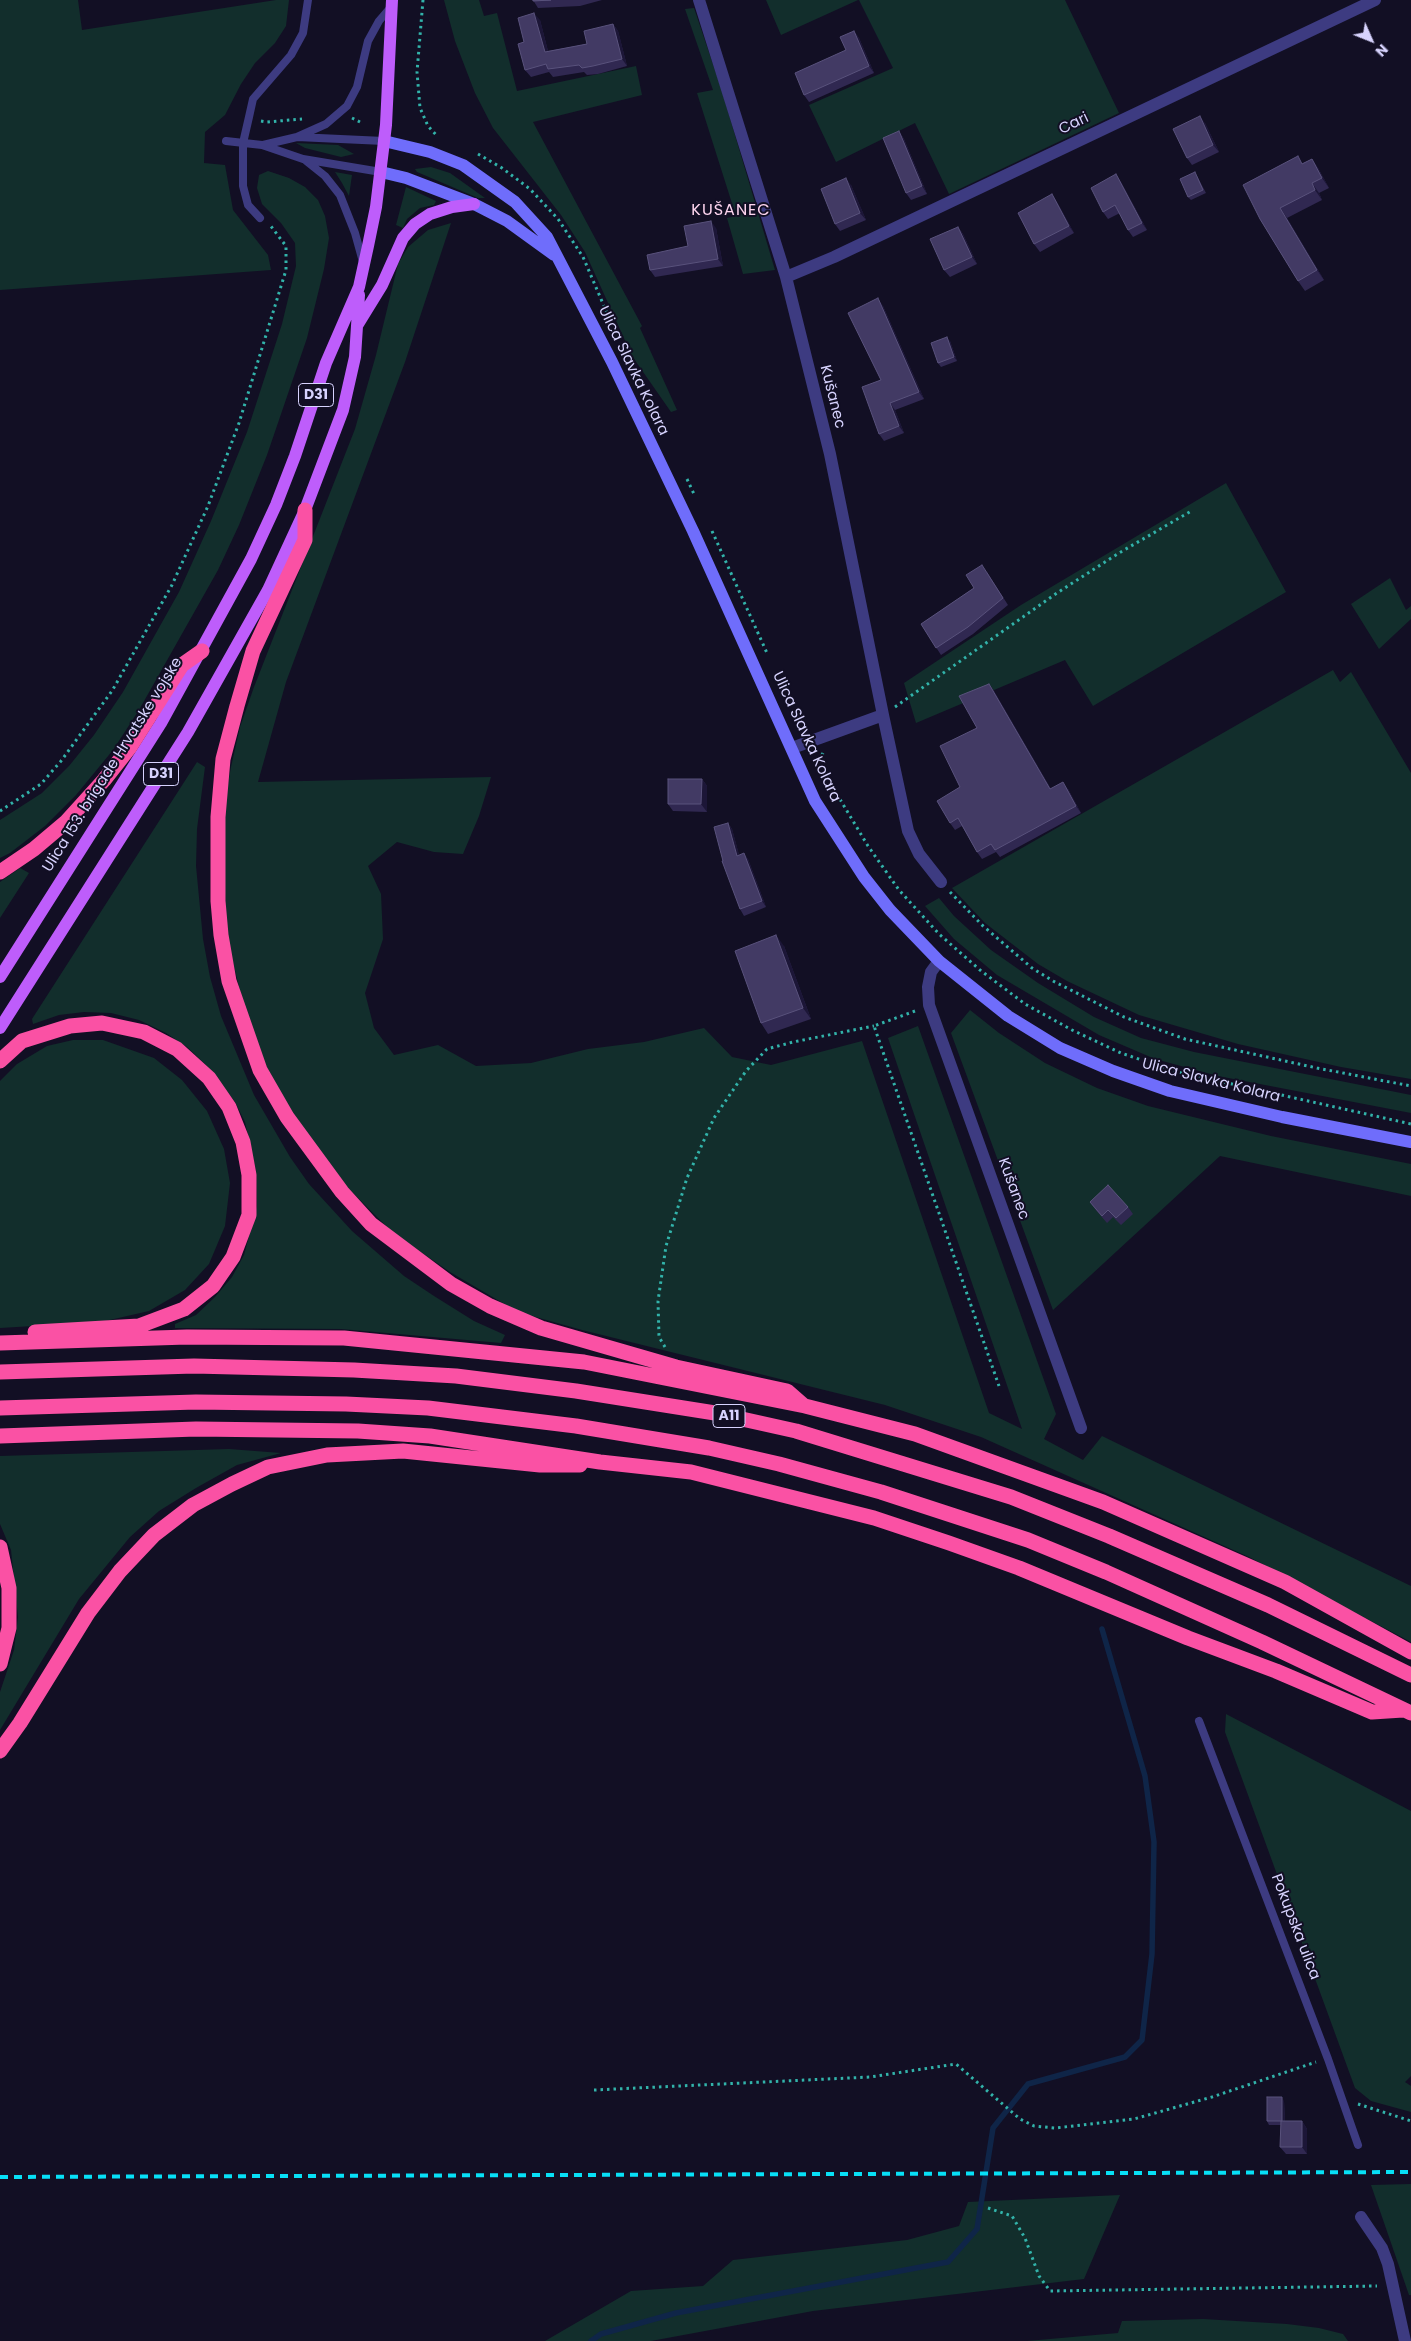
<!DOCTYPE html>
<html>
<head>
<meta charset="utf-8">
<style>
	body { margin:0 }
	#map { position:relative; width:1411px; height:2341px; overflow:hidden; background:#120f24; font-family:Poppins,sans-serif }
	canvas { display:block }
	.north { position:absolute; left:1346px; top:15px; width:50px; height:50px; -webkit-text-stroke:4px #120f24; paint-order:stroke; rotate:134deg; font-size:14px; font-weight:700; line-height:20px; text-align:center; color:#d7d3fe }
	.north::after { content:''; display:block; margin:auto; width:18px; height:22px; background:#d7d3fe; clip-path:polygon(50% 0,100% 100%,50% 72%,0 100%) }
</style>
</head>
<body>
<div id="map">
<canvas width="1411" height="2341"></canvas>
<div class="north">N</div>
</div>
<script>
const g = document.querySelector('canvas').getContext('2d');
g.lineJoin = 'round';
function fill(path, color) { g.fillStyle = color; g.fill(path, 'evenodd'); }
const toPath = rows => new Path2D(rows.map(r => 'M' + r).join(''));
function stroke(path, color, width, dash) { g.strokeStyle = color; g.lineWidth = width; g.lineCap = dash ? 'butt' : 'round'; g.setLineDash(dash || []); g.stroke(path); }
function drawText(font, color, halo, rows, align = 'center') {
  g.font = font + ' Poppins,sans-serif'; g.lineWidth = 4; g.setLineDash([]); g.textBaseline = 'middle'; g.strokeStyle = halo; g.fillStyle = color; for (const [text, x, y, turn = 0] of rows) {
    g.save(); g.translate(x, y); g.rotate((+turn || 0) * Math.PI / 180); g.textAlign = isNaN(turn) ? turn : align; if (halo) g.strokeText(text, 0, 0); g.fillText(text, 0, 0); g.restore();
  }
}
fill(toPath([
	[0,0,78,0,82,30,276,0,289,0,286,26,275,43,255,63,241,84,225,115,205,132,204,163,225,165,233,210,268,255,271,270,0,290],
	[444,0,479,0,484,16,497,13,517,91,636,66,642,95,533,122,642,326,640,328,677,410,671,412,632,356,585,252,561,215,493,128,475,93,455,41],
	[766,0,858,0,781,35],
	[859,0,1065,0,1119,113,949,194,915,123,836,162,809,105,893,68],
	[694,8,721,88,775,270,743,274,727,218,736,216,697,93,713,90,685,9],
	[296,143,338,145,354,154,341,157,305,148],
	[431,167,450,173,485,198,478,198,417,172,415,169],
	[268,171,289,178,305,187,318,200,325,216,329,238,324,269,307,338,267,455,239,525,218,570,139,710,113,750,76,795,45,826,10,853,0,858,0,820,42,793,69,766,94,735,123,692,179,592,211,521,247,432,282,324,296,266,295,243,281,223,262,204,257,188,259,175],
	[335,172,352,175,349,196,342,183],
	[406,187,436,201,434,205,420,208,407,219,403,228,396,225],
	[451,223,405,362,286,682,258,782,491,777,479,816,463,854,434,852,397,842,368,866,381,894,383,939,365,993,374,1028,394,1055,438,1045,476,1066,531,1063,588,1049,644,1042,704,1028,732,1057,771,1065,862,1041,989,1413,1022,1429,888,1038,918,1026,1056,1414,1044,1439,1083,1460,1102,1436,1411,1586,1411,1642,1249,1557,981,1437,885,1405,582,1330,518,1312,450,1272,393,1233,342,1182,289,1108,267,1068,247,1019,226,934,223,812,231,767,240,727,254,687,355,429,376,355,398,264,408,247,428,230],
	[1226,483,1286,592,1093,706,1065,660,916,723,904,683,1021,605],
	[1390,578,1406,610,1411,606,1411,619,1379,649,1351,604],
	[1333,670,1340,682,1351,672,1411,773,1411,1079,1341,1067,1238,1044,1139,1015,1067,981,1038,964,985,923,952,888],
	[197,762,205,767,197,829,196,866,203,939,210,977,221,1016,254,1095,290,1157,309,1184,352,1231,404,1276,434,1296,474,1321,505,1335,501,1343,341,1329,175,1328,175,1324,196,1315,215,1297,232,1277,244,1255,257,1206,256,1171,245,1122,235,1102,205,1064,187,1047,166,1033,139,1020,111,1013,84,1012,59,1015,33,1024,32,1019],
	[20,868,29,873,0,918,0,882],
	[939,898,954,916,991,950,1038,983,1094,1017,1141,1038,1194,1052,1411,1095,1411,1113,1218,1076,1155,1059,1099,1035,997,975,954,939,925,906],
	[970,1010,999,1033,1045,1063,1097,1088,1148,1106,1271,1136,1411,1164,1411,1196,1220,1156,1053,1310,951,1033],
	[73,1040,103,1040,154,1058,182,1080,207,1111,224,1149,230,1183,225,1226,209,1264,185,1290,149,1311,101,1322,0,1328,0,1081,17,1064,47,1046],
	[229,1449,281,1453,237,1465,196,1488,159,1511,130,1537,79,1599,0,1730,0,1692,14,1650,18,1617,11,1550,0,1524,0,1456],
	[1226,1714,1411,1811,1411,2076,1405,2082,1411,2086,1411,2112,1371,2101,1355,2088,1225,1732],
	[1411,2184,1411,2295,1409,2295,1371,2185],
	[1120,2195,1084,2279,813,2311,651,2341,545,2341,631,2291,703,2286,733,2260,907,2240,959,2226,968,2202],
	[1203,2319,1287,2324,1319,2328,1343,2334,1348,2341,1027,2341,1118,2333,1122,2321]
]), '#122e2c');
stroke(toPath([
	[591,2341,601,2334,676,2313,948,2262,977,2229,993,2128,1028,2084,1125,2057,1142,2040,1152,1954,1154,1842,1145,1776,1102,1629]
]), '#0f2548', 5.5);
stroke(toPath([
	[423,0,417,72,420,108,428,126,438,137],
	[352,118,360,122],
	[261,121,267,122,302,119],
	[478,154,502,168,530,189,558,219,583,257,613,327],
	[687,479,694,494],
	[712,531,767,653],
	[895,707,1057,593,1119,553,1193,510],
	[823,753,820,759,829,781,868,846,899,890,939,934,980,970,1025,1004,1072,1030,1121,1053,1174,1071,1411,1124],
	[0,811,41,784,61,761,112,691,172,585,208,506,239,423,286,270,286,246,270,225],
	[950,892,982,925,1032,968,1053,981,1124,1017,1185,1039,1317,1068,1411,1086],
	[915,1011,874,1026,999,1386],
	[665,1347,659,1337,658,1301,666,1246,687,1178,714,1118,746,1071,767,1049,793,1042,874,1026],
	[594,2090,870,2077,956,2064,1020,2119,1034,2126,1055,2128,1134,2119,1212,2097,1316,2062],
	[1358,2104,1411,2121],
	[988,2208,1012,2216,1025,2238,1039,2276,1050,2291,1377,2286]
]), '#32b3aa', 3, [2.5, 4]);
stroke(toPath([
	[297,137,326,124,347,106,357,87,368,41,379,21,391,7],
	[226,141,262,145,303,159,381,172],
	[263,145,297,137,384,141],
	[305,160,325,176,340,195,355,233,363,262],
	[260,218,248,205,243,186,243,143,249,117,253,99,291,55,303,33,308,0],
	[1199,1721,1328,2059,1358,2145]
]), '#3d3b81', 8);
stroke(toPath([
	[699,0,786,277,830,454,883,715,792,748],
	[786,277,834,257,1375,0],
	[883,715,908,831,919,854,941,882],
	[939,961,931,972,928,987,929,1005,1081,1428],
	[1361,2217,1382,2248,1388,2264,1405,2341]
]), '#3d3b81', 12);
stroke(toPath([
	[384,141,430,152,463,165,515,202,547,237,612,362,693,531,815,801,864,877,890,910,939,961,1008,1016,1060,1048,1113,1071,1170,1091,1282,1117,1411,1142],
	[381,172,406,178,474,204,507,221,554,255]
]), '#6f6dfb', 12);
stroke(toPath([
	[358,324,382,285,403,238,415,224,430,214,452,207,474,204],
	[0,977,161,723,251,559,276,505,295,456,326,363,359,287,368,246,376,207,386,125,392,0],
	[0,1028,188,732,268,590,305,510,343,410,355,357,359,295]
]), '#be5dfb', 12);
stroke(toPath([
	[305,510,305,540,253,651,237,706,223,759,218,817,218,901,221,935,229,981,260,1070,287,1117,342,1192,371,1224,451,1284,490,1306,541,1328,676,1367,787,1391,803,1405],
	[0,872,34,849,66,822,104,780,130,747,182,665,202,651],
	[0,1061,22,1041,70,1026,102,1023,144,1032,177,1049,209,1078,229,1107,243,1142,249,1175,249,1215,233,1257,213,1286,184,1309,139,1326,35,1332],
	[0,1343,187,1337,344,1338,584,1362,805,1406,915,1434,1103,1502,1285,1582,1411,1652],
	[0,1372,194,1366,354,1370,456,1376,576,1391,715,1413,796,1431,1011,1497,1109,1536,1268,1605,1411,1675],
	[0,1408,196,1402,346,1404,428,1408,576,1426,709,1448,779,1464,881,1492,1028,1540,1106,1572,1262,1642,1411,1713],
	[0,1436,196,1429,358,1431,430,1436,600,1462,691,1472,874,1518,949,1543,1019,1568,1188,1638,1276,1671,1372,1712,1403,1710],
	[0,1547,9,1588,9,1628,0,1664],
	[0,1751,20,1723,88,1613,120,1571,154,1535,193,1505,232,1484,268,1467,327,1455,403,1451,540,1465,580,1465]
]), '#fa51a4', 15);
stroke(toPath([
	[0,2177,1411,2172]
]), '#07e0f6', 4, [8, 6]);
fill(toPath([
	[533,0,602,0,580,6,538,8],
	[540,20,548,51,587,44,613,24,618,31,627,66,598,74,587,75,584,72,553,77,549,72,531,77,525,70,524,42],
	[854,31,859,38,874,73,809,102,804,95,846,50],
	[1205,123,1219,152,1192,165,1187,158],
	[899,131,904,139,927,194,911,200,906,193],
	[1312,159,1318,168,1329,188,1319,193,1322,200,1287,218,1324,280,1305,291,1298,281,1260,219,1303,163],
	[1116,174,1121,182,1147,230,1133,237,1128,230,1120,213,1108,219,1103,212],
	[1197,176,1206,193,1191,200,1188,197],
	[851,185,866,220,840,231,835,224],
	[1052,194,1057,202,1074,233,1040,252,1034,244],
	[958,227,963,234,977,264,950,277,944,270],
	[716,228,723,266,655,277,650,270],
	[883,306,924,399,895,410,904,433,884,441,879,434],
	[950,341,957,361,941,367,938,363],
	[987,572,1008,605,973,634,941,655,921,624,974,588],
	[989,684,994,691,1051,789,1068,789,1081,813,1000,857,996,852,982,859,977,852,962,826,955,830,950,823],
	[702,779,707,786,707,812,673,811,668,804],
	[728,823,732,829,739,855,748,859,766,907,744,916,740,909,723,861],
	[784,946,811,1019,768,1034,761,1023],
	[1090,1202,1128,1207,1133,1214,1121,1225,1113,1217,1107,1223,1095,1209],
	[1284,2101,1285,2121,1302,2121,1307,2129,1307,2154,1286,2154,1280,2147,1281,2125,1269,2125,1267,2121]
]), '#302851');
fill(toPath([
	[534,13,540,20,550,59,545,52],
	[613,24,618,31,627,66,622,59],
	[854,31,859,38,874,73,869,66],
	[1200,116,1205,123,1219,152,1213,145],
	[899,131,904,139,927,194,922,186],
	[1312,159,1318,168,1329,188,1322,178],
	[1116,174,1121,182,1147,230,1142,223],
	[846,178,851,185,866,220,860,213],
	[1312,183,1319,193,1322,200,1315,190],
	[1052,194,1057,202,1074,233,1069,226],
	[1280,208,1287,218,1324,280,1317,270],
	[711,221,716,228,723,266,718,259],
	[958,227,963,234,977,264,972,257],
	[878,298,883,306,924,399,919,392],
	[947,337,950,341,957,361,954,357],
	[890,403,895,410,904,433,899,426],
	[989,684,994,691,1055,796,1050,789],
	[702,779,707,786,707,812,701,804],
	[1063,782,1068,789,1081,813,1076,806],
	[728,823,732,829,741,862,737,856],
	[744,853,748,859,766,907,762,901],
	[776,935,784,946,811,1019,803,1008],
	[1282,2097,1284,2101,1285,2124,1282,2121],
	[1302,2121,1307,2129,1307,2154,1302,2147]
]), '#1c1637');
const building = toPath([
	[533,0,551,0,533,1,533,0],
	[534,13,545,52,587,44,584,31,613,24,622,59,593,66,582,68,579,65,548,69,546,64,525,70,518,44,524,42,518,18,534,13],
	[854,31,869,66,804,95,795,73,846,50,840,37,854,31],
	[1200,116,1213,145,1187,158,1173,129,1200,116],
	[899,131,922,186,906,193,883,138,899,131],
	[1298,156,1302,164,1312,159,1322,178,1312,183,1315,190,1280,208,1317,270,1298,281,1260,219,1243,185,1298,156],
	[1195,172,1203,190,1188,197,1180,179,1195,172],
	[1116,174,1142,223,1128,230,1115,205,1103,212,1091,188,1116,174],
	[846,178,860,213,835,224,821,189,846,178],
	[1052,194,1069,226,1034,244,1018,213,1052,194],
	[711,221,718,259,650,270,647,255,688,246,684,226,711,221],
	[958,227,972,257,944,270,930,239,958,227],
	[878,298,919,392,890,403,899,426,879,434,862,387,881,380,848,313,878,298],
	[947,337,954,357,938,363,931,343,947,337],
	[982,565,1003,598,968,627,936,648,921,624,974,588,966,575,982,565],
	[989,684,1050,789,1063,782,1076,806,995,850,991,844,977,852,958,818,950,823,937,801,960,787,940,746,977,728,959,696,989,684],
	[668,779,702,779,701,804,668,804,668,779],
	[728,823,737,856,744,853,762,901,740,909,722,861,723,861,714,827,728,823],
	[776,935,803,1008,761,1023,735,951,776,935],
	[1108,1185,1128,1207,1116,1218,1108,1210,1102,1216,1090,1202,1108,1185],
	[1267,2097,1282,2097,1282,2121,1267,2121,1267,2097],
	[1281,2121,1302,2121,1302,2147,1280,2147,1281,2121]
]);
fill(building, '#423a64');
stroke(building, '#59527c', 1);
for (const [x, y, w] of [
	[316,395,35],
	[161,774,35],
	[729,1416,32]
]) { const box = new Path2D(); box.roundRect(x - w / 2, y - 11.5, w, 23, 4); g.fillStyle = '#120f24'; g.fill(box); stroke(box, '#d7d3fe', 1); }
drawText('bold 14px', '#d7d3fe', null, [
	["D31",316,395],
	["D31",161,774],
	["A11",729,1416]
]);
drawText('15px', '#d7d3fe', '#120f24', [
	["Cari",1074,124,-26],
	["Ulica Slavka Kolara",633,371,64],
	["Kušanec",832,397,76],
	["Ulica Slavka Kolara",806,737,65],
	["Ulica 153. brigade Hrvatske vojske",113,765,-58],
	["Ulica Slavka Kolara",1211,1081,14],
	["Kušanec",1013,1189,70],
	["Pokupska ulica",1295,1927,69]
]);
g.letterSpacing = '1px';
drawText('16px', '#fed5ef', '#120f24', [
	["KUŠANEC",731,211]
]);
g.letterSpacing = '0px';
</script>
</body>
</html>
